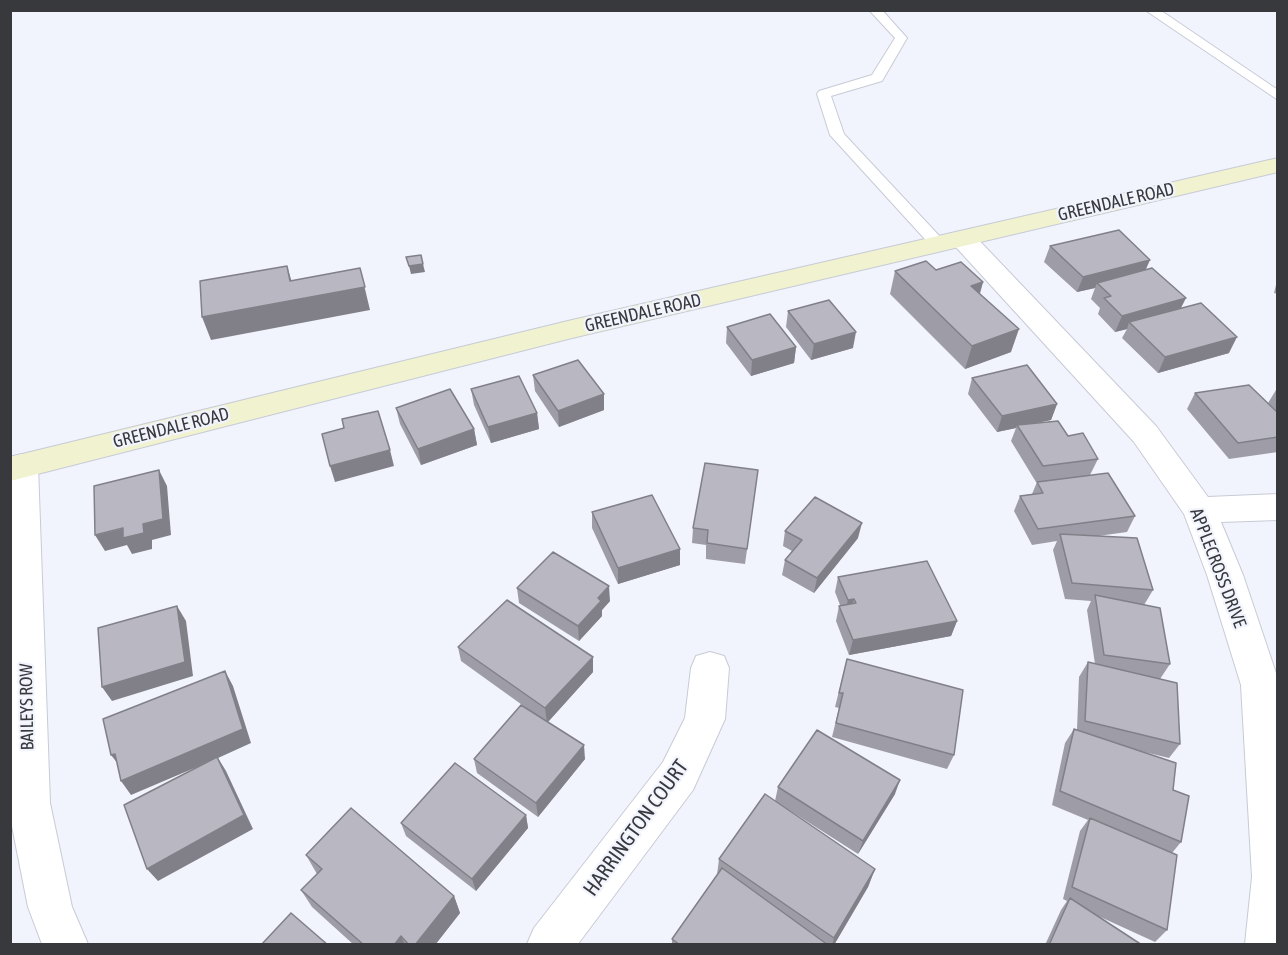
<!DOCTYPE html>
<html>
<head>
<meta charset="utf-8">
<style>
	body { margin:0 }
	#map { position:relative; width:1288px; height:955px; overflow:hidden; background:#f1f4fd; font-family:"Asap Condensed",sans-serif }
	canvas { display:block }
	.frame { position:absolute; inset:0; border:12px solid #38393d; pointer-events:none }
</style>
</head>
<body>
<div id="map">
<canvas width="1288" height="955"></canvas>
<div class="frame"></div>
</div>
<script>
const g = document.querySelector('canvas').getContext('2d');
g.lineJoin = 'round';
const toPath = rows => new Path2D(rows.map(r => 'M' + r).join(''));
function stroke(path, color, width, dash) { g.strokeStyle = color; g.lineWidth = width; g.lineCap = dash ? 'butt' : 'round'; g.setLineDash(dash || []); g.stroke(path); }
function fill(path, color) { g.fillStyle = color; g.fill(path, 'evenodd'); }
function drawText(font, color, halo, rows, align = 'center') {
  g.font = font + ' "Asap Condensed",sans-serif'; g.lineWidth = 4.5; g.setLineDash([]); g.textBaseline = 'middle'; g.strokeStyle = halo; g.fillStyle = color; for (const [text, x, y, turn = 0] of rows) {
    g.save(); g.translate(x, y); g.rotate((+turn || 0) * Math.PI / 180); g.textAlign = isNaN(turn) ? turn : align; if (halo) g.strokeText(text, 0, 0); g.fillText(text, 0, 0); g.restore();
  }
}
const lane = toPath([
	[869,10,882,10,907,38,882,81,831,96,844,134,945,242,947,245,945,248,933,248,830,135,817,94,819,91,872,75,895,38,869,10],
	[1145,10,1160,10,1278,90,1278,100,1145,10]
]);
const street = toPath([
	[963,231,972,233,1156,426,1208,497,1278,494,1278,520,1221,522,1243,575,1278,679,1278,944,1245,944,1252,877,1241,685,1207,575,1184,514,1134,442,954,245,950,239,954,233,963,231],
	[22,454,34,457,38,466,50,803,72,907,88,944,42,944,28,907,10,816,10,457,22,454],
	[710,652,724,656,729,668,725,719,693,790,578,944,527,944,534,928,663,762,685,718,691,668,696,656,710,652]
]);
const secondary = toPath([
	[1278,158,1278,172,572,338,10,481,10,457,572,320,1278,158]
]);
stroke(lane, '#c7cbd6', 2);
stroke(street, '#c7cbd6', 2);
stroke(secondary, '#c7cbd6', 2);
fill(lane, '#fff');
fill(street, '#fff');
fill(secondary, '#f1f2d0');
fill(toPath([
	[1050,246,1146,269,1181,308,1229,353,1158,373,1122,338,1127,329,1115,332,1098,314,1100,308,1091,299,1095,288,1077,292,1044,262],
	[936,270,983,282,980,294,1011,352,965,369,890,294,895,271],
	[1278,277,1278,294,1274,293],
	[788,311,853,348,811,360,786,327],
	[727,327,796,347,794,363,751,376,726,343],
	[533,375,604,410,559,427,535,391],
	[972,378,1057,404,1051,420,1034,423,1068,436,1098,459,1090,475,1135,516,1127,532,1098,536,1153,590,1144,605,1170,664,1160,679,1180,744,1169,758,1140,751,1173,790,1181,842,1172,853,1167,930,1155,942,1096,915,1142,945,1045,945,1061,910,1067,901,1063,899,1080,831,1088,820,1052,805,1065,743,1074,729,1077,730,1079,677,1088,662,1095,664,1087,610,1091,601,1065,599,1053,550,1057,541,1032,545,1014,511,1020,496,1032,494,1037,482,1036,482,1011,441,1016,428,997,432,968,394],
	[471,389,537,413,539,429,491,443,474,405],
	[1278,389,1278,452,1229,459,1187,409,1195,393,1268,403,1276,390],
	[396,408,474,429,477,445,421,465,400,424],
	[756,486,745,564,706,559,706,545,692,543,693,528],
	[592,512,680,549,680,565,618,584,592,528],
	[785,531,858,538,814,593,782,575,785,560,792,551,783,546],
	[838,577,957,621,951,636,849,655,836,621,839,606,840,605,835,592],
	[517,588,610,601,602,610,602,616,579,641,519,603],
	[458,647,593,672,548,722,585,759,538,817,477,773,474,759,525,707,461,661],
	[847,659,954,755,947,769,832,737,839,708,835,707],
	[778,787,895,794,858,854,775,801],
	[526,815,528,828,476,891,406,836,401,823],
	[306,855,454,896,460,913,435,945,354,945,312,907,301,890,317,874],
	[719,859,875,869,868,887,834,945,672,945,672,939,717,875]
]), '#9e9da7');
fill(toPath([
	[1150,260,1143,276,1097,283,1095,288,1077,292,1083,277],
	[423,264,425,272,411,274,409,266],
	[287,266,294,289,360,268,370,310,211,340,202,317,290,281],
	[983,282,976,305,971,286],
	[1186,298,1178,314,1129,322,1127,329,1115,332,1122,316],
	[1019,329,1011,352,965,369,972,346],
	[856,332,853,348,811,360,814,344],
	[1237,337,1229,353,1158,373,1165,357],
	[796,347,794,363,751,376,752,360],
	[604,394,604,410,559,427,558,411],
	[1057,404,1051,420,1018,427,1017,425,1016,428,997,432,1002,416],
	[537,413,539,429,491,443,488,427],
	[474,429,477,445,421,465,418,449],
	[390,450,394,466,335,482,330,466],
	[159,470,167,486,171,535,152,540,152,549,132,554,127,545,105,551,95,535,143,524],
	[862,523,858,538,814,593,817,578],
	[680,549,680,565,618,584,618,568],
	[609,586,610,601,602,610,602,616,579,641,578,626,598,598],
	[854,599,850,614,844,615,848,600],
	[177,606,186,621,193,676,112,701,102,687],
	[957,621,951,636,849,655,853,640],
	[593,657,593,672,547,723,545,708],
	[225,671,233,686,251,743,218,758,226,771,253,829,158,881,147,869,218,758,131,795,121,781],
	[584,745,585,759,538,817,536,803],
	[115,754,122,769,111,755],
	[900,780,895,794,858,854,863,841],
	[526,815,528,828,476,891,472,879],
	[875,869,868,887,834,945,832,945,834,938],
	[454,896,460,913,435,945,415,945],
	[401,936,405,945,394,945]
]), '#818088');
const building = toPath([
	[1119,230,1150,260,1083,277,1050,246,1119,230],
	[421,255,423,264,409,266,406,257,421,255],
	[926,261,936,270,961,262,983,282,971,286,1019,329,972,346,895,271,926,261],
	[287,266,290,281,360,268,365,287,202,317,200,281,287,266],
	[1152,268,1186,298,1122,316,1104,298,1111,296,1097,283,1152,268],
	[829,300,856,332,814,344,788,311,829,300],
	[1201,303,1237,337,1165,357,1129,322,1201,303],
	[770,314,796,347,752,360,727,327,770,314],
	[578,360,604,394,558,411,533,375,578,360],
	[1027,365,1057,404,1002,416,972,378,1027,365],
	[519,376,537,413,488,427,471,389,519,376],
	[1249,385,1278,413,1278,437,1238,443,1195,393,1249,385],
	[450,389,474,429,418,449,396,408,450,389],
	[378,411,390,450,330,466,322,434,344,428,342,419,378,411],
	[1058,421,1068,436,1083,433,1098,459,1043,466,1017,425,1058,421],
	[705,463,758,470,747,549,707,543,708,530,693,528,705,463],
	[159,470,163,519,143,524,144,533,123,538,123,528,95,535,94,486,159,470],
	[1108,473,1135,516,1038,529,1020,496,1043,493,1037,482,1108,473],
	[652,495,680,549,618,568,592,512,652,495],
	[815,497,862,523,817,578,785,560,802,540,785,531,815,497],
	[1060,534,1137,538,1153,590,1072,583,1060,534],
	[553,552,609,586,598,598,601,601,578,626,517,588,553,552],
	[927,561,957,621,853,640,839,606,856,603,854,599,848,600,838,577,927,561],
	[1095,595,1160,608,1170,664,1104,655,1095,595],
	[507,600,593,657,545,708,458,647,507,600],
	[177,606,185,662,102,687,98,628,177,606],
	[847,659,963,690,954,755,836,723,843,693,839,693,847,659],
	[1088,662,1177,683,1180,744,1085,721,1088,662],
	[225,671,243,729,121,781,115,754,111,755,103,719,225,671],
	[521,705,584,745,536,803,474,759,521,705],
	[1074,729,1176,763,1173,790,1189,796,1181,842,1060,791,1074,729],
	[817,730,900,780,863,841,778,787,817,730],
	[217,757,244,815,147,869,124,805,217,757],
	[455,763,526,815,472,879,401,823,455,763],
	[765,794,875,869,834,938,719,859,765,794],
	[351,808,454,896,415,945,409,945,401,936,394,945,364,945,301,890,322,869,306,855,351,808],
	[1090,818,1177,855,1167,930,1072,887,1090,818],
	[722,868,828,945,680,945,672,939,722,868],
	[1070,898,1142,945,1049,945,1070,898],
	[291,913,328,945,261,945,291,913]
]);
fill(building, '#b8b7c2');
stroke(building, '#818088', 1.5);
drawText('18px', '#38393d', '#f1f4fd', [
	["GREENDALE ROAD",1116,202,-13],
	["GREENDALE ROAD",643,313,-13],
	["GREENDALE ROAD",171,428,-14],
	["APPLECROSS DRIVE",1218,568,69],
	["BAILEYS ROW",27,707,-91]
]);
drawText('21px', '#38393d', '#f1f4fd', [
	["HARRINGTON COURT",636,828,-54]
]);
</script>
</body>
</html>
